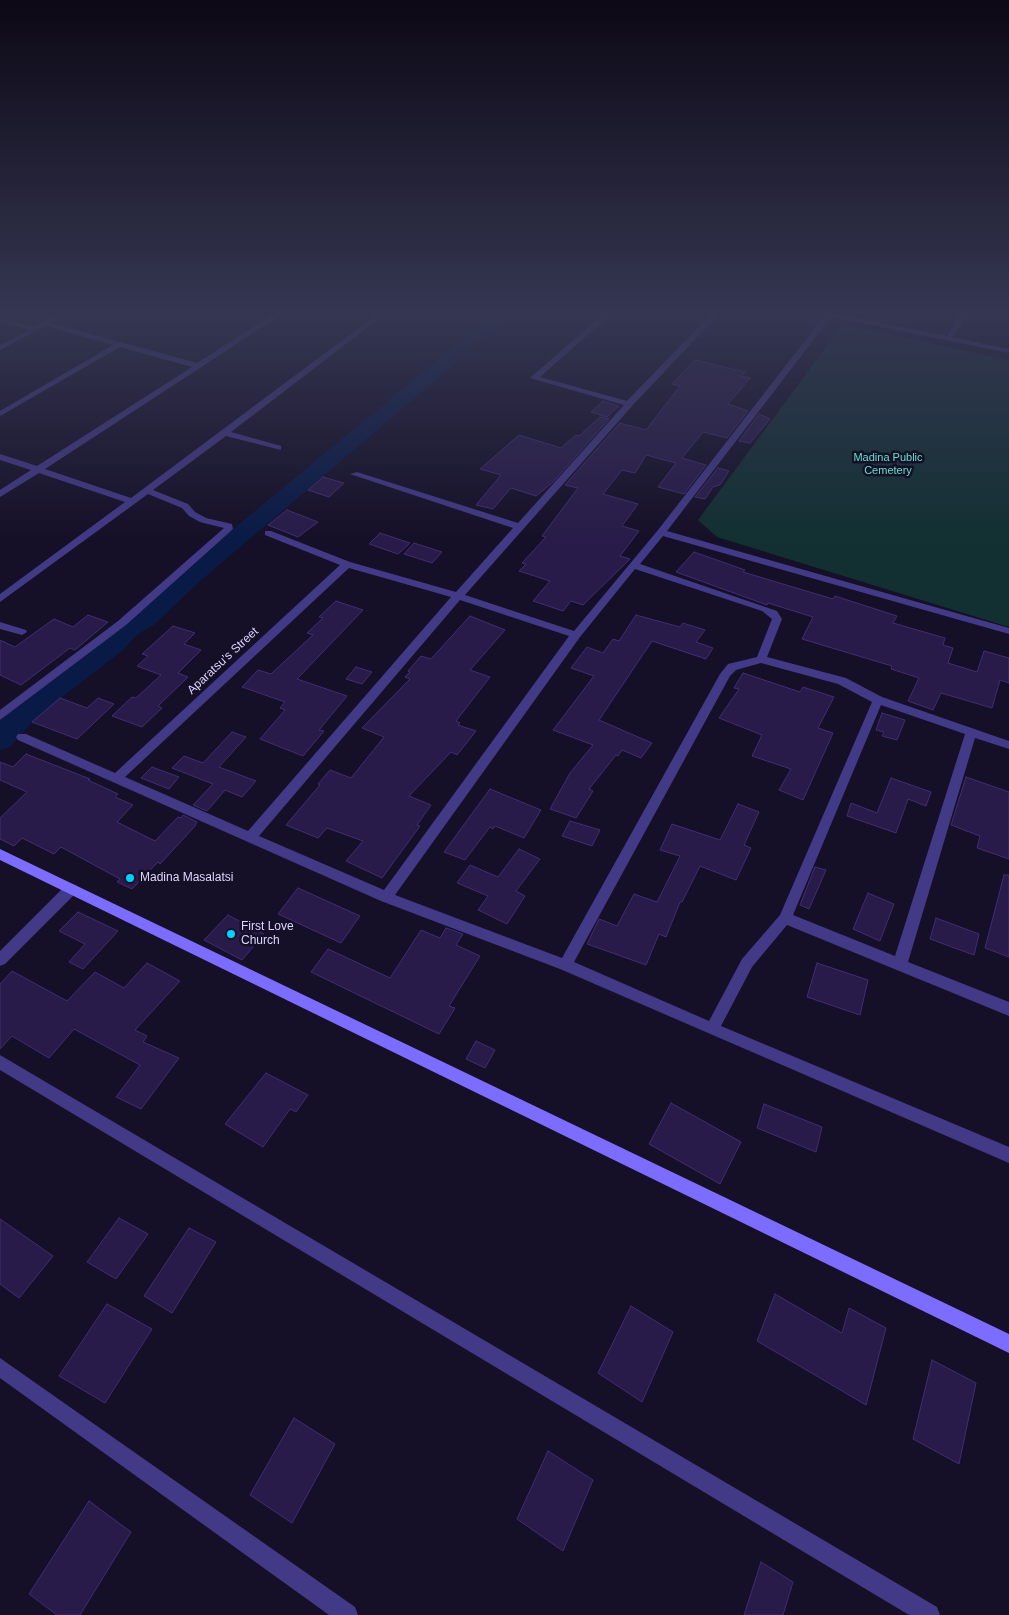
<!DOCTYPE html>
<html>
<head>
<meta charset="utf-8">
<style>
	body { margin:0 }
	canvas { display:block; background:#150f27 }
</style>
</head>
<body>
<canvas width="1009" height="1615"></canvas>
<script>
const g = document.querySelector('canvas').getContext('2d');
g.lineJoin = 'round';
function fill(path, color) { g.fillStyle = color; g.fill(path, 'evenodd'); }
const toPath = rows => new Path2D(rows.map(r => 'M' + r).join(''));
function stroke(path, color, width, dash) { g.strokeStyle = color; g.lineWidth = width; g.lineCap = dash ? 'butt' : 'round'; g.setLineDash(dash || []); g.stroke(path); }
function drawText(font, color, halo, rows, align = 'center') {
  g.font = font + ' Helvetica,sans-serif'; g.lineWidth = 5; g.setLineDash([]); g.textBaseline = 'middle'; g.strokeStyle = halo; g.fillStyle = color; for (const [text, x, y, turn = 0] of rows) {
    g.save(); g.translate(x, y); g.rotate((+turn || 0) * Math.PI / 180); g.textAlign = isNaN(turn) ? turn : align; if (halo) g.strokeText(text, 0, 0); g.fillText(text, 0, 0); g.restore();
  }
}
fill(toPath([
	[843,324,1009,360,1009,627,717,537,698,520]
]), '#123032');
fill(toPath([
	[492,315,512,315,198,583,154,625,138,634,122,651,39,715,10,747,0,750,0,721,19,701,104,639,120,622,136,613,180,573,492,315]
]), '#091a46');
const building = toPath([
	[695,360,745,372,741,376,750,378,728,404,748,411,727,438,703,432,682,458,706,465,684,494,658,487,676,463,646,455,635,473,622,470,603,494,638,504,622,526,639,531,620,556,630,559,583,605,571,601,563,611,533,601,550,581,519,571,526,564,522,563,546,537,542,536,578,488,565,485,620,423,646,430,680,386,672,384,695,360],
	[603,401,619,406,607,417,591,412,603,401],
	[759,414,770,419,750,443,739,441,759,414],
	[600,417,609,419,553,482,536,496,511,488,493,509,476,505,501,475,480,469,519,435,561,448,576,435,579,436,600,417],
	[718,468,729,471,720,485,713,487,705,499,695,497,718,468],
	[323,477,344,483,329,497,308,490,323,477],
	[287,510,318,522,298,537,268,525,287,510],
	[380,533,410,543,398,554,369,544,380,533],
	[414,543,442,552,432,563,404,554,414,543],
	[694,552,745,570,743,572,833,599,835,596,897,616,893,623,945,638,943,645,953,648,948,663,977,672,984,651,1009,658,1009,683,1000,680,992,708,941,693,933,710,908,701,919,678,891,669,892,666,802,639,813,617,768,603,767,605,676,572,694,552],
	[336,601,363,610,297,679,347,696,319,730,324,731,303,756,260,739,285,710,280,708,285,702,242,687,258,670,271,674,313,635,307,633,323,618,319,617,336,601],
	[88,615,108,622,75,650,70,648,21,685,0,675,0,640,15,647,54,619,73,627,88,615],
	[636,615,680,627,683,623,705,630,696,642,713,648,706,659,652,641,599,720,652,743,641,758,622,750,618,756,616,755,589,789,593,791,576,818,550,809,570,773,593,745,553,730,594,676,571,668,587,647,603,653,613,639,619,641,636,615],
	[470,616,505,630,470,670,490,677,456,721,460,723,458,725,476,731,457,755,451,752,409,796,431,805,417,825,420,826,382,878,346,861,363,841,327,828,318,838,286,825,320,785,318,784,330,770,351,778,384,737,362,728,410,679,405,677,410,672,408,671,421,656,431,659,470,616],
	[173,626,195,633,184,644,201,650,178,673,188,677,158,706,162,708,142,727,112,716,132,697,136,698,161,675,137,666,148,656,142,654,173,626],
	[356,667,372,672,362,684,346,679,356,667],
	[743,673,800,692,803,687,834,697,818,728,833,733,803,800,779,790,791,769,752,756,762,735,719,718,739,689,734,688,743,673],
	[60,698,87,708,98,698,114,704,77,739,32,722,60,698],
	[882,713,905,720,897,740,882,736,884,732,876,730,882,713],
	[232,732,246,737,219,767,256,781,242,797,225,790,207,811,193,805,213,784,172,768,184,756,203,763,232,732],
	[26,754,90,779,88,780,118,794,115,797,133,805,117,822,155,841,178,817,181,818,183,815,197,822,195,825,196,825,160,864,158,862,132,889,117,882,120,879,61,847,54,854,22,838,14,846,0,839,0,818,27,792,0,780,0,762,13,767,26,754],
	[152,767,179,777,169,789,141,778,152,767],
	[966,777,1009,792,1009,859,977,848,980,836,951,825,966,777],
	[891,778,931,792,926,806,908,799,896,833,847,816,851,803,877,813,891,778],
	[490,789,541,810,524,838,495,826,493,829,490,827,465,860,444,852,490,789],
	[738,804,759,812,744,845,751,848,736,880,700,866,682,902,680,902,666,937,659,934,646,965,587,944,599,919,617,926,634,894,657,902,680,856,660,850,672,824,720,840,738,804],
	[570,821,600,830,592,846,562,836,570,821],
	[519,849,540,859,516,891,525,896,507,924,478,910,488,896,457,883,470,865,498,877,519,849],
	[815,867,826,870,809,909,800,905,815,867],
	[1004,875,1009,875,1009,957,985,948,1004,875],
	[298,888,360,916,341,943,278,914,298,888],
	[868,893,894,904,880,941,853,929,868,893],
	[78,912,118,931,83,969,69,962,85,944,59,931,78,912],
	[228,915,264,934,242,960,204,940,228,915],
	[936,918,979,934,974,955,930,939,936,918],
	[446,928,463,934,456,945,480,956,449,1006,455,1008,439,1034,311,972,328,949,390,978,421,930,440,938,446,928],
	[147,963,180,981,135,1030,147,1036,143,1042,179,1058,141,1109,116,1097,140,1065,74,1029,49,1058,12,1036,0,1049,0,984,12,971,67,1001,95,972,124,988,147,963],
	[817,963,868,980,860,1015,807,997,817,963],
	[476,1041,495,1050,485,1068,466,1059,476,1041],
	[266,1073,308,1095,296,1112,290,1109,263,1147,225,1124,266,1073],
	[671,1103,741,1142,720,1184,649,1144,671,1103],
	[764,1104,822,1127,816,1152,757,1128,764,1104],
	[119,1218,148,1234,116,1279,87,1262,119,1218],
	[0,1219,53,1256,19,1298,0,1284,0,1219],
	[189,1228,216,1242,172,1313,144,1296,189,1228],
	[775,1294,842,1333,849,1308,886,1328,866,1405,757,1341,775,1294],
	[107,1304,152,1329,105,1403,59,1376,107,1304],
	[631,1306,673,1332,642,1402,598,1373,631,1306],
	[932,1360,976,1383,959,1464,913,1439,932,1360],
	[294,1418,335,1444,292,1523,250,1495,294,1418],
	[548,1451,593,1480,563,1551,517,1519,548,1451],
	[89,1501,131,1532,80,1615,57,1615,29,1594,89,1501],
	[761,1562,793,1582,783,1615,744,1615,761,1562]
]);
fill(building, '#281b49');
stroke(building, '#412c75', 1);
fill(toPath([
	[56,315,65,315,51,323,197,363,272,315,281,315,45,469,131,498,376,315,384,315,231,432,281,446,281,450,226,436,153,490,188,504,195,512,206,518,232,524,233,529,126,625,0,720,0,710,118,621,224,528,200,522,189,516,182,508,148,494,0,602,0,594,125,502,39,473,0,497,0,490,31,470,0,460,0,454,37,466,192,367,120,347,0,416,0,411,113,345,45,326,0,350,0,345,29,330,0,322,0,318,34,327,56,315],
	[602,315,610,315,540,377,627,401,710,315,718,315,632,406,465,595,574,631,658,530,825,315,843,315,947,336,960,315,968,315,953,337,1009,349,1009,353,831,317,667,531,1009,628,1009,634,663,536,640,564,777,611,782,619,767,657,846,678,882,697,1009,741,1009,749,975,738,908,962,1009,1002,1009,1016,787,925,752,967,721,1026,1009,1147,1009,1163,560,969,381,901,18,740,16,737,18,734,26,734,115,773,340,565,265,535,265,531,271,531,350,562,456,592,513,528,350,474,357,472,518,523,624,405,530,378,602,315],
	[349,568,451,597,248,831,125,777,349,568],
	[635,569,762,611,772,619,757,657,728,664,720,674,562,958,395,895,580,637,635,569],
	[460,600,569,636,384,890,259,836,460,600],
	[761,663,838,684,872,702,780,915,742,959,709,1021,574,962,730,676,736,670,761,663],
	[881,705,965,734,895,956,793,915,881,705],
	[0,622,26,630,27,632,22,635,0,629,0,622],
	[71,884,76,885,78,889,76,893,5,964,0,966,0,951,66,885,71,884],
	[0,1055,937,1607,940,1615,909,1615,0,1070,0,1055],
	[0,1358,355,1607,358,1615,329,1615,0,1378,0,1358]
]), '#423987');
fill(toPath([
	[0,849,1009,1334,1009,1353,0,860,0,849]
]), '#7c6cff');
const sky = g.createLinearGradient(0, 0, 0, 541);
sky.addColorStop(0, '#0c0815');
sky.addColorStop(0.58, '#353752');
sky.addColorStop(1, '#35375200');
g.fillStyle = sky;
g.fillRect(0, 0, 1009, 541);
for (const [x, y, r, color] of [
	[130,878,5,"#01d1ff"],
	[231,934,5,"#01d1ff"]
]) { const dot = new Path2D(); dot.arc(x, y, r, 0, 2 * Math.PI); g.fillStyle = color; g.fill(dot); stroke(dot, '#150f27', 2); }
drawText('11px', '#5ee3cc', '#150f27', [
	["Madina Public",888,458],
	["Cemetery",888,471]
]);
drawText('12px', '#ded5ff', '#150f27', [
	["Aparatsu’s Street",223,661,-43]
]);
drawText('12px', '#ded5ff', '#150f27', [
	["Madina Masalatsi",140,878],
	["First Love",241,927],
	["Church",241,941]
], 'left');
</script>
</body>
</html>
